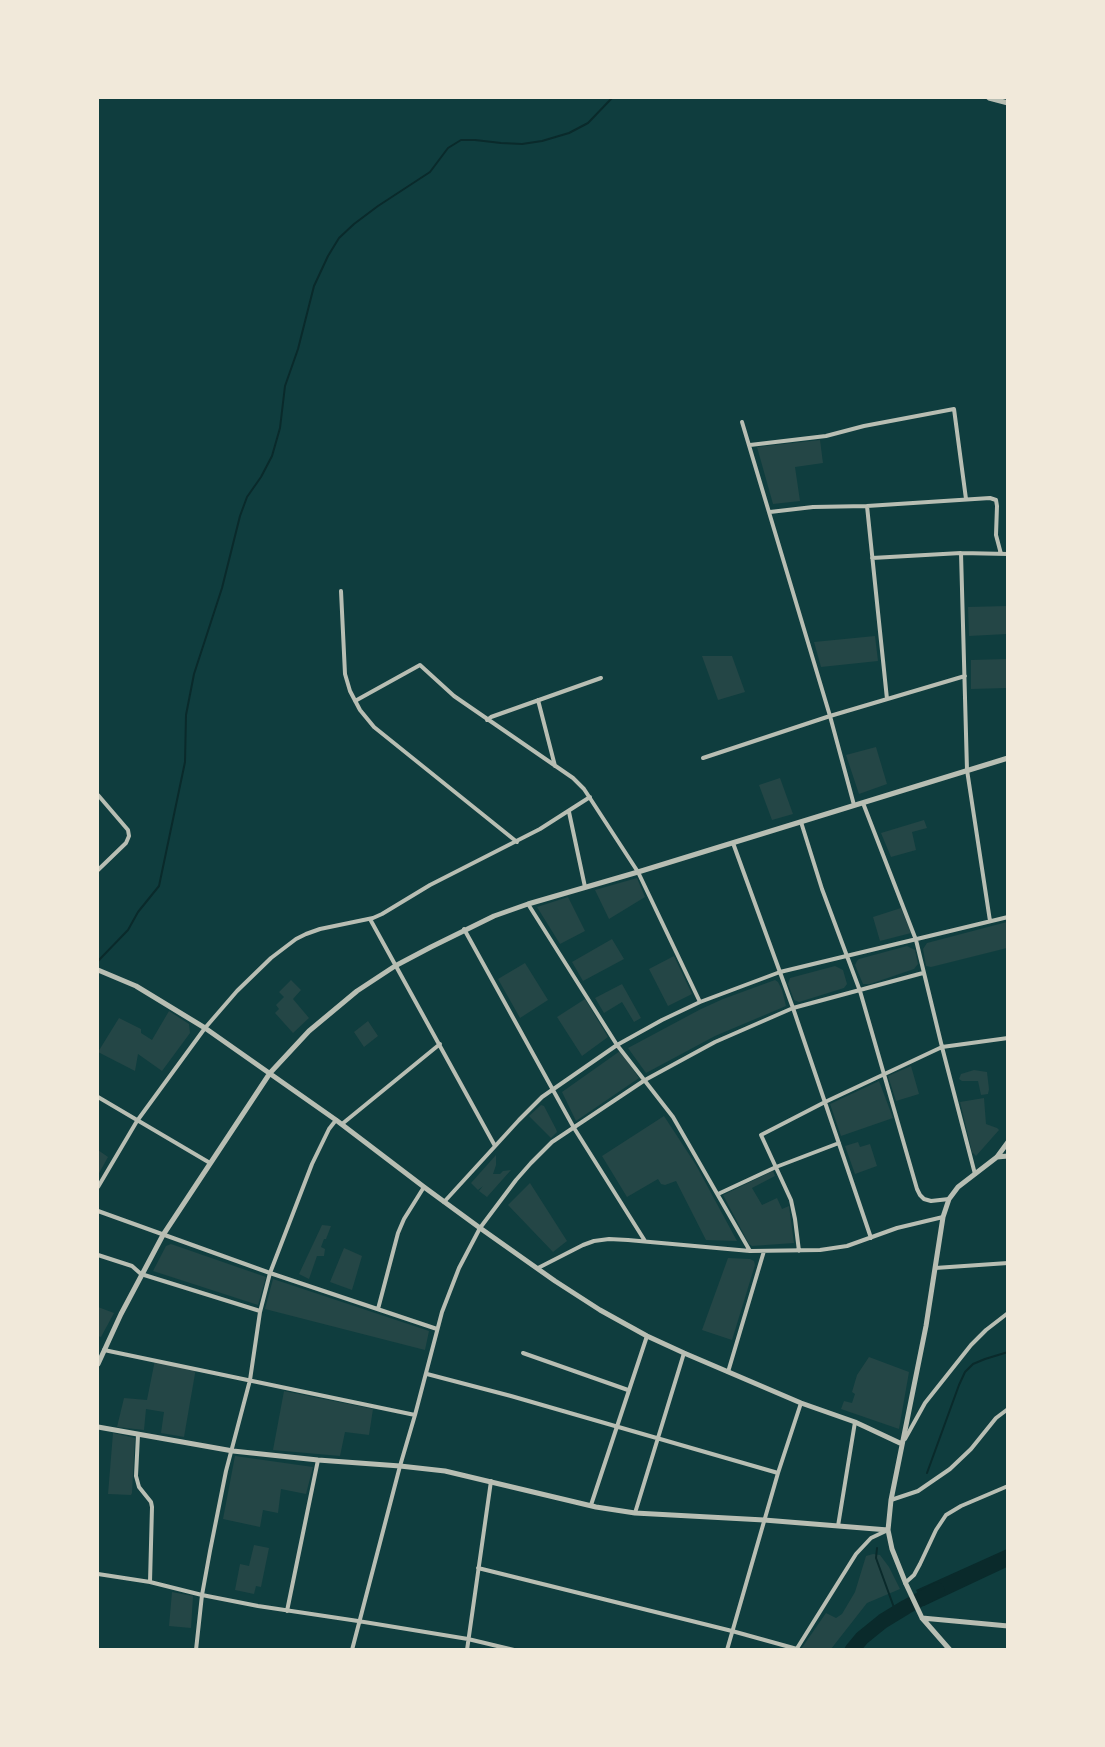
<!DOCTYPE html>
<html>
<head>
<meta charset="utf-8">
<style>
	body { margin:0 }
	#map { position:relative; width:1105px; height:1747px; overflow:hidden; background:#0f3d3e; font-family:Karla,sans-serif }
	canvas { display:block }
	.frame { position:absolute; inset:0; border:99px solid #f1e9da; pointer-events:none }
</style>
</head>
<body>
<div id="map">
<canvas width="1105" height="1747"></canvas>
<div class="frame"></div>
</div>
<script>
const g = document.querySelector('canvas').getContext('2d');
g.lineJoin = 'round';
function fill(path, color) { g.fillStyle = color; g.fill(path, 'evenodd'); }
const toPath = rows => new Path2D(rows.map(r => 'M' + r).join(''));
function stroke(path, color, width, dash) { g.strokeStyle = color; g.lineWidth = width; g.lineCap = dash ? 'butt' : 'round'; g.setLineDash(dash || []); g.stroke(path); }
fill(toPath([
	[820,440,823,463,795,467,800,501,773,504,757,447],
	[1007,606,1007,634,969,636,968,607],
	[875,636,878,661,821,667,814,642],
	[702,656,732,656,745,692,718,700],
	[1007,659,1007,688,971,689,971,660],
	[876,747,887,784,859,794,846,755],
	[780,778,793,814,772,820,759,785],
	[924,820,927,828,912,832,916,850,891,857,881,833],
	[637,878,645,897,609,919,595,890],
	[568,897,585,931,560,944,537,907],
	[901,908,911,933,880,941,873,917],
	[1007,922,1007,948,931,967,926,966,923,949,927,943],
	[612,939,624,959,583,981,572,962],
	[907,946,915,950,918,964,914,969,870,984,863,984,855,965,857,961,859,959],
	[674,956,692,994,668,1006,649,969],
	[525,963,548,1000,520,1018,498,979],
	[835,966,843,970,847,984,844,988,799,1002,794,1000,788,984,790,978],
	[291,980,301,990,293,999,309,1018,293,1033,275,1013,279,1009,276,1005,284,997,279,992],
	[775,980,778,982,782,990,786,1006,715,1036,646,1073,628,1048,701,1009,723,999],
	[622,984,641,1018,634,1022,622,1002,604,1013,595,998],
	[585,999,608,1037,582,1056,557,1017],
	[169,1011,189,1024,190,1033,162,1071,138,1054,135,1071,98,1052,119,1018,141,1029,141,1033,152,1040],
	[368,1021,378,1036,364,1047,354,1032],
	[620,1051,639,1078,576,1121,562,1092],
	[911,1066,919,1094,896,1101,888,1076],
	[974,1070,987,1072,989,1089,988,1094,981,1095,978,1081,962,1081,959,1079,961,1074],
	[879,1081,893,1118,841,1136,830,1104],
	[984,1098,986,1124,997,1128,999,1130,976,1156,972,1152,960,1102],
	[541,1105,544,1106,556,1129,557,1132,551,1138,529,1116],
	[664,1116,696,1165,737,1241,706,1240,676,1181,665,1185,661,1184,658,1179,627,1197,602,1156],
	[858,1142,860,1147,870,1144,877,1166,855,1174,845,1146],
	[98,1150,108,1157,98,1175],
	[496,1155,496,1165,493,1174,500,1174,503,1171,511,1170,487,1197,479,1191,483,1186,478,1190,471,1183],
	[773,1171,775,1176,752,1188,762,1205,777,1198,782,1209,789,1206,794,1243,752,1246,749,1244,723,1195],
	[530,1183,567,1241,553,1252,508,1205],
	[322,1225,331,1226,326,1239,324,1239,321,1247,325,1249,324,1256,317,1256,309,1279,299,1274],
	[171,1244,266,1277,258,1305,153,1271,166,1246],
	[344,1248,362,1256,352,1290,330,1282],
	[728,1258,750,1259,754,1261,755,1265,732,1340,702,1330],
	[273,1279,429,1331,425,1350,265,1309],
	[98,1307,114,1313,101,1337,98,1336],
	[869,1357,909,1372,899,1429,841,1409,844,1401,852,1403,855,1394,852,1392,857,1375],
	[155,1360,196,1368,184,1437,161,1433,164,1412,146,1409,144,1430,117,1427,124,1398,147,1400],
	[284,1391,373,1409,369,1435,345,1432,340,1456,273,1450],
	[113,1433,135,1438,132,1493,131,1495,108,1494],
	[235,1456,313,1467,306,1494,281,1489,278,1513,263,1510,260,1527,223,1519],
	[254,1545,269,1548,261,1587,256,1586,254,1594,235,1590,240,1564,249,1566],
	[873,1554,880,1555,889,1567,900,1589,867,1603,831,1649,801,1649,826,1613,836,1618,842,1614,855,1592,866,1556],
	[172,1592,193,1596,191,1628,169,1626]
]), '#244646');
fill(toPath([
	[1007,1549,1007,1567,924,1606,916,1590]
]), '#0a2a2b');
stroke(toPath([
	[98,961,128,930,138,912,159,886,185,762,186,715,194,674,222,588,240,516,247,497,261,477,272,456,280,428,285,386,298,349,314,286,328,256,339,238,354,224,378,206,430,172,448,148,461,140,475,140,501,143,522,144,542,141,569,133,588,123,612,98],
	[927,1473,959,1385,965,1372,973,1364,985,1359,1008,1352],
	[877,1548,876,1558,896,1613]
]), '#0a2a2b', 2);
stroke(toPath([
	[852,1650,862,1638,883,1621,906,1607,937,1590]
]), '#0a2a2b', 15);
stroke(toPath([
	[742,422,830,716,854,805],
	[750,445,826,436,864,426,954,409,966,499],
	[867,506,887,699],
	[770,512,813,507,867,506,990,498,996,500,997,506,996,535,1001,554],
	[961,553,967,770,990,921],
	[872,558,961,553,1008,554],
	[341,591,345,674,350,691,360,710,374,727,517,842],
	[538,700,555,766],
	[355,701,420,665,454,696,573,778,584,789,638,872,700,1002],
	[487,720,491,717,601,678],
	[703,758,830,716,965,676],
	[98,795,128,830,129,836,126,843,98,870],
	[863,803,916,940,942,1047,975,1174],
	[569,812,585,887],
	[801,822,822,889,860,991,917,1189,920,1195,924,1199,931,1201,949,1199],
	[733,843,793,1008,871,1238],
	[528,904,617,1045,673,1117,750,1251],
	[370,919,495,1146],
	[464,929,574,1128,645,1241],
	[98,1097,210,1163],
	[342,1124,440,1044],
	[98,1187,137,1121,205,1028,237,991,271,958,296,939,306,934,320,929,373,918,382,914,430,885,540,829,590,797],
	[718,1194,776,1167,839,1143],
	[444,1202,519,1120,542,1097,617,1045,662,1020,700,1002,780,972,1008,917],
	[98,1211,270,1273,437,1329],
	[799,1251,795,1219,791,1200,761,1135,825,1102,942,1047,1008,1038],
	[98,1255,132,1266,141,1274,260,1311],
	[538,1268,583,1245,594,1241,609,1239,628,1240,750,1251,820,1250,847,1246,897,1228,943,1217],
	[935,1268,1008,1263],
	[378,1309,398,1233,404,1219,424,1187],
	[104,1350,415,1415],
	[523,1353,628,1390],
	[728,1372,764,1251],
	[427,1374,511,1396,778,1473],
	[138,1435,136,1476,139,1487,151,1502,152,1507,150,1582],
	[905,1439,925,1403,971,1345,986,1330,1008,1313],
	[891,1500,918,1491,950,1469,971,1449,996,1418,1008,1409],
	[591,1505,647,1336],
	[635,1513,684,1353],
	[838,1526,855,1422],
	[478,1568,732,1631,797,1649],
	[98,1574,150,1582,202,1595,258,1606,358,1621,468,1639,514,1650],
	[905,1583,914,1575,920,1564,936,1530,946,1515,961,1506,1008,1486],
	[287,1611,318,1460],
	[196,1650,202,1595,210,1551,226,1471,250,1380,260,1312,270,1273,312,1164,329,1129,336,1120],
	[352,1650,400,1466,415,1415,442,1312,459,1268,480,1228,516,1180,531,1163,552,1142,645,1080,715,1042,793,1008,923,973],
	[467,1650,491,1481],
	[727,1650,778,1473,801,1403],
	[796,1650,856,1554,871,1538,888,1530]
]), '#b8beb3', 4);
stroke(toPath([
	[989,98,1008,103],
	[98,970,136,986,205,1028,336,1120,424,1187,480,1228,555,1281,600,1310,647,1336,684,1353,801,1403,855,1422,902,1444],
	[997,1157,1008,1156],
	[98,1364,121,1314,163,1235,270,1073,309,1031,357,991,395,966,431,947,494,916,528,904,638,872,1008,758],
	[98,1427,233,1451,318,1460,400,1466,445,1471,596,1507,635,1513,764,1520,888,1530],
	[922,1618,1008,1626],
	[950,1650,922,1618,906,1584,892,1549,888,1530,891,1500,926,1326,943,1217,949,1199,958,1187,997,1157,1008,1142]
]), '#b8beb3', 5);
</script>
</body>
</html>
